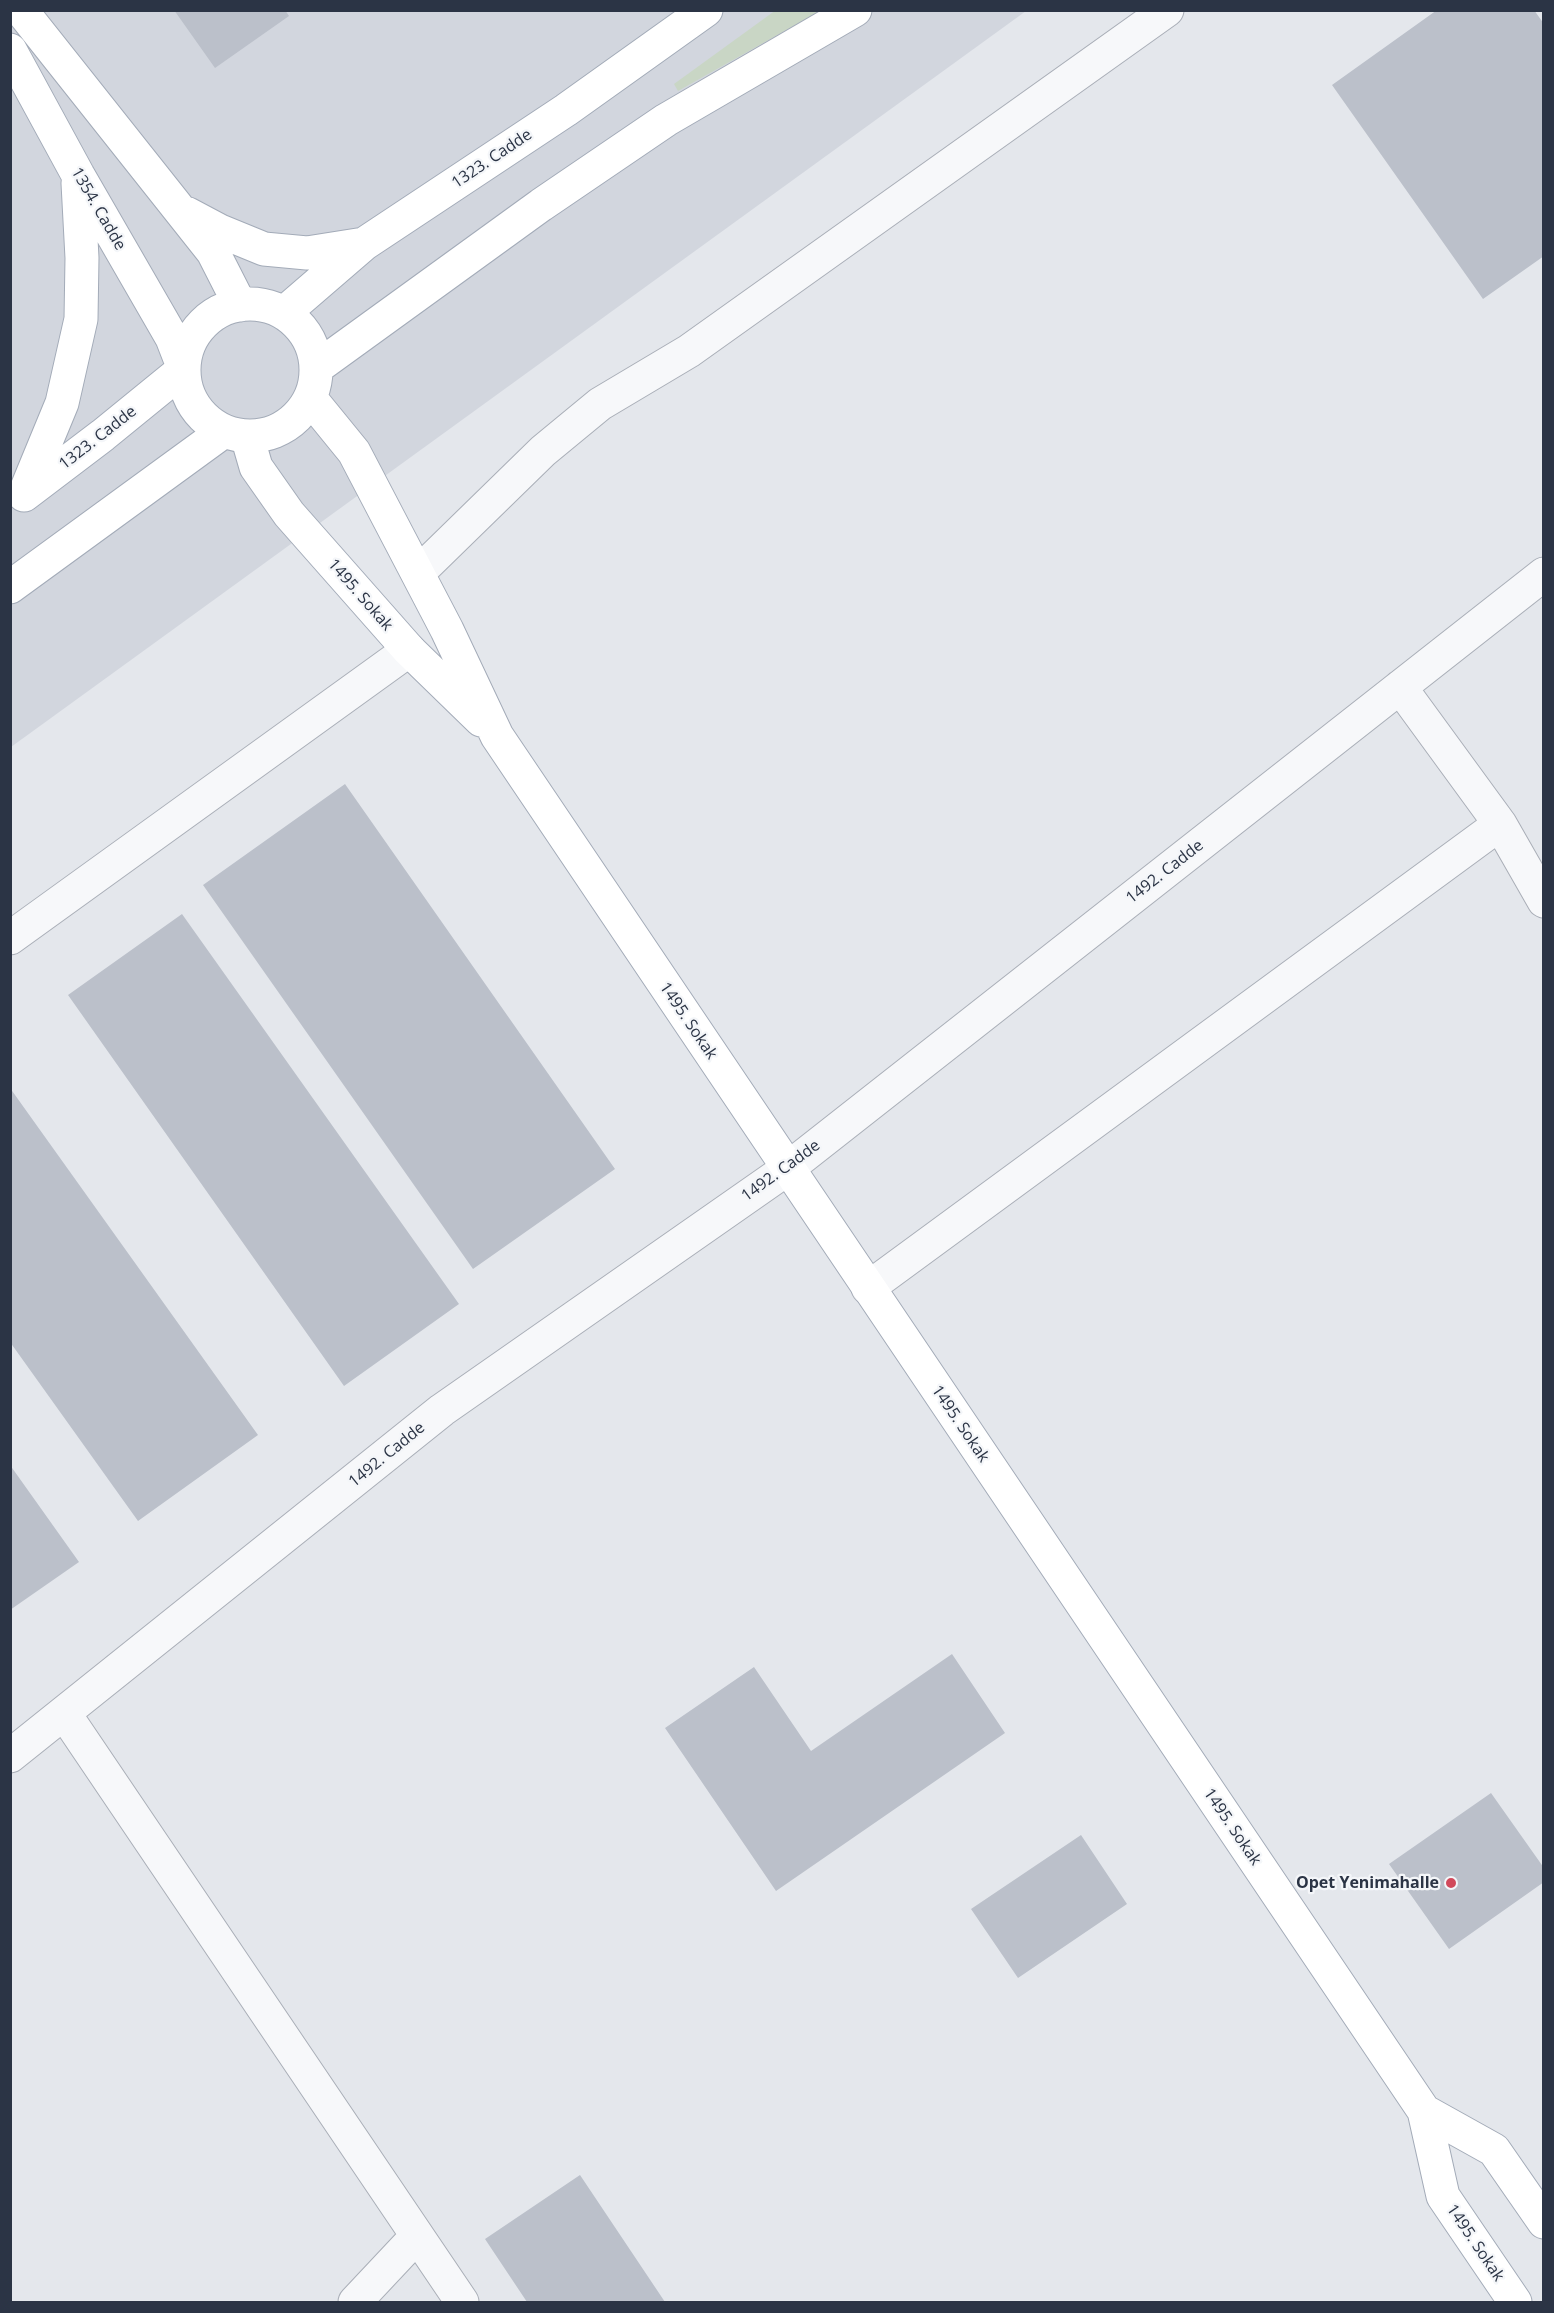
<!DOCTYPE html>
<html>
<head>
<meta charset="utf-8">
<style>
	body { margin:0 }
	#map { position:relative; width:1554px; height:2313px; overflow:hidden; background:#e4e7ec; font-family:"Open Sans",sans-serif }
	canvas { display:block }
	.frame { position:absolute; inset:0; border:12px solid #2b3445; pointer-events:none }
</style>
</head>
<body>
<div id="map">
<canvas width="1554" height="2313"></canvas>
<div class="frame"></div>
</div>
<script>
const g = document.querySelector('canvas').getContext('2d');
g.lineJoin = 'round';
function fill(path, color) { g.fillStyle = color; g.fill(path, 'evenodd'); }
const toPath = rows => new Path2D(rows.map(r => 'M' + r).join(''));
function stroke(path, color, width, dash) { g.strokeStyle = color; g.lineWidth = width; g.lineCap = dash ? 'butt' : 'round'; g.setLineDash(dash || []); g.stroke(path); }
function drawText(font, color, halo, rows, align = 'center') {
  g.font = font + ' "Open Sans",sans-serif'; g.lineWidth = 4.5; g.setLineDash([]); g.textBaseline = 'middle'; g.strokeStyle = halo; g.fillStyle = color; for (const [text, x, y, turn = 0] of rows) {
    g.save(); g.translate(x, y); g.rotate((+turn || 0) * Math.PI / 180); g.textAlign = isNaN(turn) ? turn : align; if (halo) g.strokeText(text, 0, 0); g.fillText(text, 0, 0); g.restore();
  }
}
fill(toPath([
	[11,11,1026,11,11,747]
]), '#d2d6de');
fill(toPath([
	[776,10,820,11,678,91,674,84]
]), '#c9d6c5');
fill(toPath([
	[174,10,285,10,289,16,215,68],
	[1437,10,1534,10,1544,24,1544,256,1483,299,1332,85],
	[345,784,615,1169,473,1269,203,885],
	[182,914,459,1304,344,1386,68,995],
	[10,1088,258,1435,138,1521,10,1342],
	[10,1465,79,1562,10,1610],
	[952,1654,1005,1733,776,1891,665,1728,754,1667,811,1751],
	[1491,1793,1544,1868,1544,1882,1449,1949,1389,1864],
	[1081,1835,1127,1904,1018,1978,971,1909],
	[580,2175,665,2302,527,2302,485,2239]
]), '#bbc0ca');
const minor = toPath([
	[418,573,543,451,600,404,689,351,1167,10],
	[1400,687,1500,824,1544,901],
	[10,938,409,650],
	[868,1288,1500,824],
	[64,1713,462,2302],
	[10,1756,442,1410,787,1169,1544,574],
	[355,2302,417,2236]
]);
const major = toPath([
	[21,10,213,252,240,305],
	[10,50,78,175,172,338,184,369],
	[188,214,220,231,264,249,307,253,364,244],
	'184 370a66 66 0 1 1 132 0a66 66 0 1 1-132 0Z',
	[284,313,364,244,566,110,706,10],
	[316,368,541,205,666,120,855,10],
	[310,398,354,452,447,630,497,736,1424,2111,1443,2196,1515,2302],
	[247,436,256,467,289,514,409,650,481,720],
	[24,495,62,403,81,319,82,258,78,183],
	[24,495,103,435,184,369],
	[10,587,224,431],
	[1424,2111,1494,2150,1544,2222]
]);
stroke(minor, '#a9aeb7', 35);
stroke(major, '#a3abb8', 35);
stroke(minor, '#f7f8fa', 33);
stroke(major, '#fff', 33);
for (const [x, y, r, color] of [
	[1451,1883,6,"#d1495b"]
]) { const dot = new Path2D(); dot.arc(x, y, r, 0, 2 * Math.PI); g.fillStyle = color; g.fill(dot); stroke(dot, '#f4f6f9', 2); }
drawText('16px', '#2b3445', '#f4f6f9', [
	["1323. Cadde",492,159,-34],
	["1354. Cadde",98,209,60],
	["1323. Cadde",98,438,-38],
	["1495. Sokak",360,595,49],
	["1492. Cadde",1165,872,-38],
	["1495. Sokak",688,1021,56],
	["1492. Cadde",781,1171,-36],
	["1495. Sokak",960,1424,56],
	["1492. Cadde",387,1455,-39],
	["1495. Sokak",1232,1827,56],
	["1495. Sokak",1475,2243,56]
]);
drawText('bold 16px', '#2b3445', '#f4f6f9', [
	["Opet Yenimahalle",1439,1883]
], 'right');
</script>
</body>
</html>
